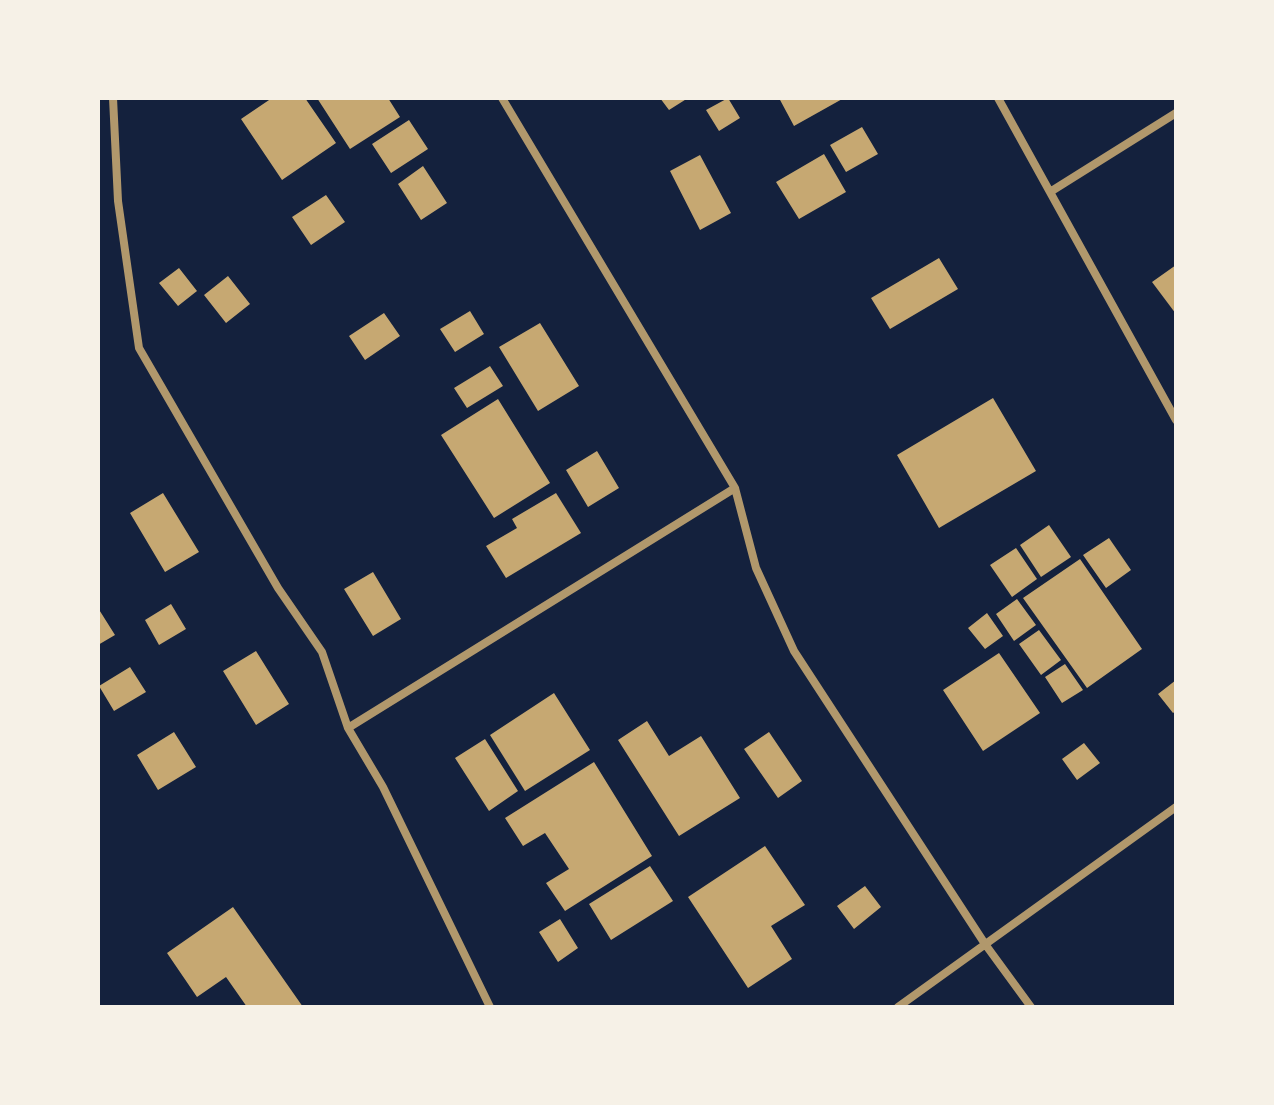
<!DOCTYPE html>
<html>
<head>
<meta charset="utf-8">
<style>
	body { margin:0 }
	#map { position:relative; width:1274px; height:1105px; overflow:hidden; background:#14213d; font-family:"Roboto Condensed",sans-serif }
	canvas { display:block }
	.frame { position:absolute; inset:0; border:100px solid #f6f1e7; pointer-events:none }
</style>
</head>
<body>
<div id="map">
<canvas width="1274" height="1105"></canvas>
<div class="frame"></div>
</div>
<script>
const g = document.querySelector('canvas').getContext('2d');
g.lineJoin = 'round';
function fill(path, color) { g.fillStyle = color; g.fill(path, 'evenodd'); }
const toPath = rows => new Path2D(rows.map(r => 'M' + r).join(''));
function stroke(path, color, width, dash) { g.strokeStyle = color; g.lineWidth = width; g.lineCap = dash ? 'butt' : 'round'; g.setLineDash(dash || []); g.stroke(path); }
fill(toPath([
	[272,98,305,98,336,143,282,180,241,119],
	[317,98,388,98,400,117,350,149],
	[660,98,688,98,669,110],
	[728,98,740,118,719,131,706,110],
	[779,98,844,98,794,126],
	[409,120,428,149,391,173,372,144],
	[862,127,878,154,846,172,830,145],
	[824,154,846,192,799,219,776,182],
	[700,155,731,213,700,230,670,171],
	[423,166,447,203,421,220,398,184],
	[326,195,345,222,311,245,292,217],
	[939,258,958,289,890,329,871,298],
	[1176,265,1176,314,1152,282],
	[179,268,197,291,178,306,159,283],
	[228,276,250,304,226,323,204,295],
	[470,311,484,334,455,352,440,329],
	[384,313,400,336,365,360,349,336],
	[540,323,579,386,538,411,499,347],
	[490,366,503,386,467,408,454,388],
	[993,398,1036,471,939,528,897,455],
	[498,399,550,483,494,518,441,435],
	[597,451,619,488,588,507,566,470],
	[163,493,199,552,165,572,130,513],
	[556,493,581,533,506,578,486,546,517,528,512,519],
	[1049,525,1071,557,1041,577,1020,545],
	[1109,538,1131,570,1106,588,1083,555],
	[1016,548,1037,579,1012,597,990,565],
	[1080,559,1142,649,1087,688,1023,598],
	[373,572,401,619,373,636,344,589],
	[1017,599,1036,625,1014,641,996,614],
	[171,604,186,629,159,645,145,620],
	[98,608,115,635,98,645],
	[987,613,1003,636,985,649,968,628],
	[1039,630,1061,660,1041,675,1019,644],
	[256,651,289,704,256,725,223,671],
	[999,653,1040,713,983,751,943,690],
	[1065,664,1083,690,1062,703,1045,677],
	[130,667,146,692,114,711,99,686],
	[1176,680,1176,711,1173,713,1158,694],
	[554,693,590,750,525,791,490,735],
	[647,721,669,756,701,736,740,798,679,836,618,740],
	[174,732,196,767,158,790,137,755],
	[769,732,802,781,778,798,744,749],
	[485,739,518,791,489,811,455,758],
	[1084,743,1100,763,1077,780,1062,759],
	[594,762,652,856,565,911,546,883,569,869,545,833,523,846,505,818],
	[765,846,805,905,771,926,792,959,748,988,688,897],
	[650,866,673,901,611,940,589,904],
	[865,886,881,907,854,929,837,906],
	[233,907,303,1007,247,1007,226,977,197,997,167,953],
	[560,919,578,948,558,962,539,932]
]), '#c6a872');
stroke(toPath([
	[113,98,118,201,139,348,278,588,322,652,348,728,383,787,490,1007],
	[502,98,735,488,756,568,794,651,985,944,1031,1007],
	[998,98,1176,420],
	[1050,192,1176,113],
	[348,728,735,488],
	[898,1007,1176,807]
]), '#b1986c', 8);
</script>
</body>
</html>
